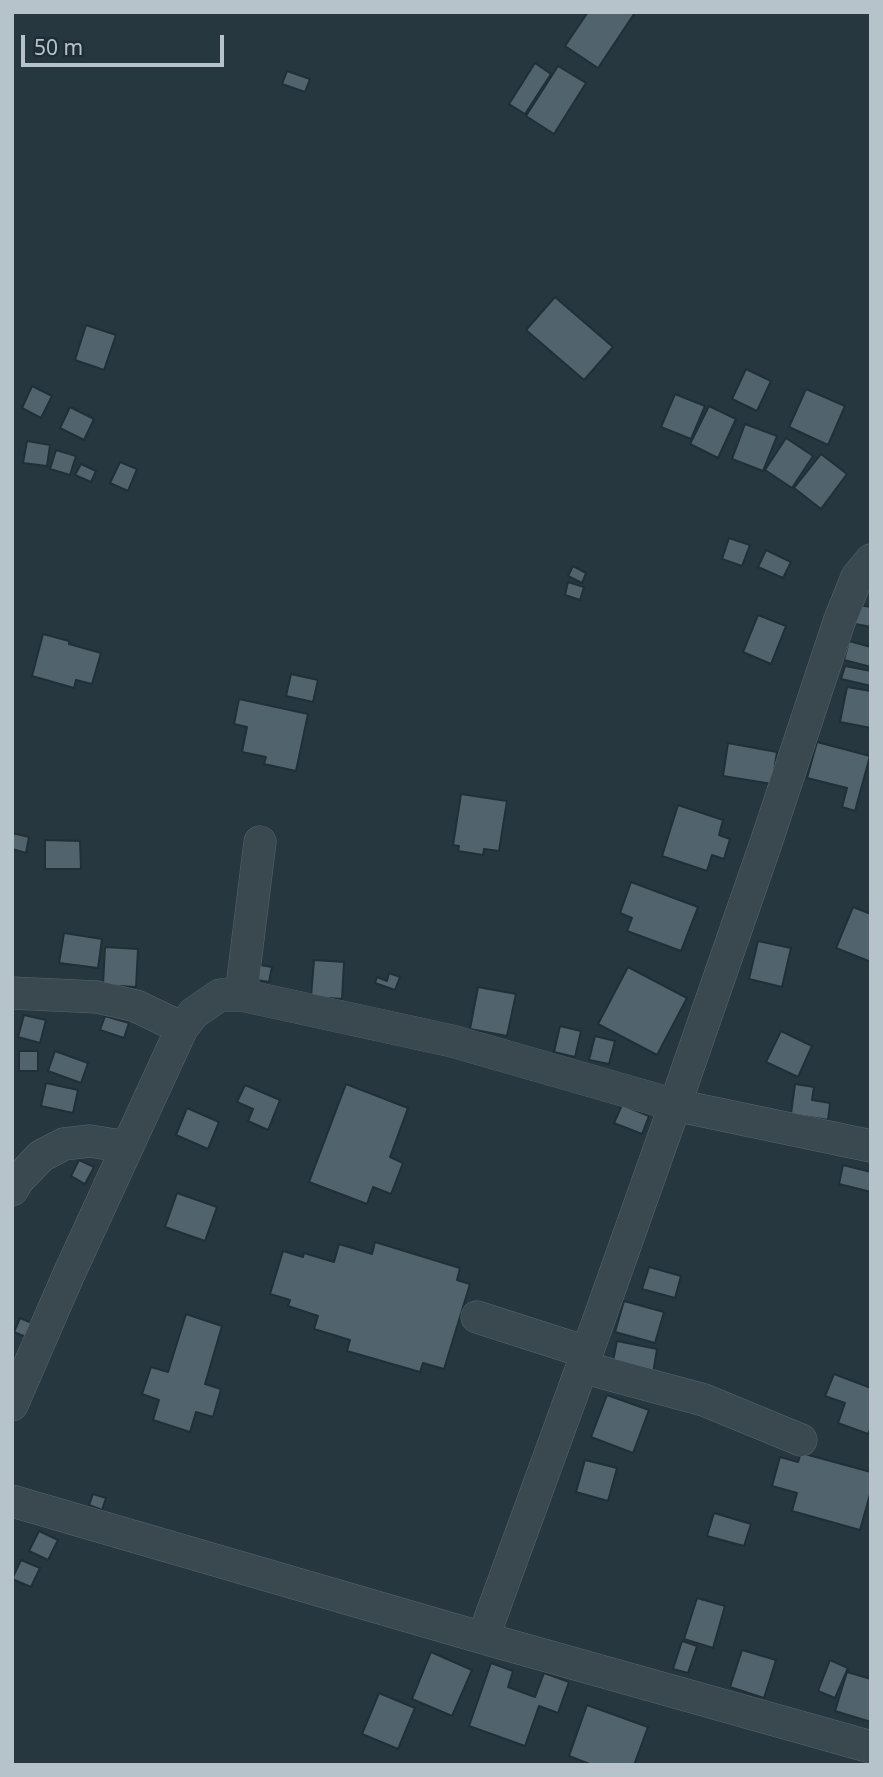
<!DOCTYPE html>
<html>
<head>
<meta charset="utf-8">
<style>
	body { margin:0 }
	#map { position:relative; width:883px; height:1777px; overflow:hidden; background:#263740; font-family:"Noto Sans",sans-serif }
	canvas { display:block }
	.frame { position:absolute; inset:0; border:14px solid #b7c3ca; pointer-events:none }
	.scale { position:absolute; left:21px; top:35px; width:203px; height:32px; box-sizing:border-box; border:4px solid #b7c3ca; border-top:0; padding-left:9px; font-size:21px; line-height:24px; white-space:nowrap; color:#b7c3ca; -webkit-text-stroke:5px #1f2d35; paint-order:stroke }
</style>
</head>
<body>
<div id="map">
<canvas width="883" height="1777"></canvas>
<div class="frame"></div>
<div class="scale">50 m</div>
</div>
<script>
const g = document.querySelector('canvas').getContext('2d');
g.lineJoin = 'round';
function fill(path, color) { g.fillStyle = color; g.fill(path, 'evenodd'); }
const toPath = rows => new Path2D(rows.map(r => 'M' + r).join(''));
function stroke(path, color, width, dash) { g.strokeStyle = color; g.lineWidth = width; g.lineCap = dash ? 'butt' : 'round'; g.setLineDash(dash || []); g.stroke(path); }
const building = toPath([
	[588,12,632,12,634,14,598,68,565,46,588,12],
	[535,63,551,74,525,114,509,104,535,63],
	[558,66,586,83,554,134,526,116,558,66],
	[287,71,310,79,305,92,282,84,287,71],
	[555,297,613,347,584,380,526,330,555,297],
	[86,325,116,335,104,370,75,360,86,325],
	[746,369,771,381,757,411,732,399,746,369],
	[32,386,52,396,41,418,22,408,32,386],
	[806,389,845,406,828,445,789,427,806,389],
	[675,394,705,406,691,439,661,427,675,394],
	[709,406,736,419,718,458,690,444,709,406],
	[70,407,94,419,84,440,60,428,70,407],
	[745,424,777,436,763,471,732,459,745,424],
	[786,438,813,456,792,488,765,470,786,438],
	[27,441,50,445,47,466,23,463,27,441],
	[56,450,76,456,70,475,50,469,56,450],
	[821,454,847,474,821,509,794,488,821,454],
	[120,462,137,469,128,491,110,483,120,462],
	[81,464,96,471,91,482,75,475,81,464],
	[729,538,750,545,742,566,722,559,729,538],
	[766,550,791,562,783,578,758,567,766,550],
	[573,566,586,573,582,583,568,576,573,566],
	[568,582,584,587,580,600,565,595,568,582],
	[848,603,871,607,871,627,845,622,848,603],
	[758,615,786,626,771,664,743,652,758,615],
	[43,634,69,641,69,644,101,653,92,684,76,680,74,688,32,676,43,634],
	[849,641,871,647,871,667,844,660,849,641],
	[845,666,871,671,871,686,841,679,845,666],
	[291,674,318,680,313,702,286,696,291,674],
	[847,687,871,691,871,728,840,722,847,687],
	[239,699,308,714,296,771,264,764,266,757,242,752,247,727,234,724,239,699],
	[817,742,870,756,855,811,842,807,847,788,807,778,817,742],
	[728,743,777,752,772,784,723,776,728,743],
	[461,794,507,801,499,851,484,849,483,855,458,851,459,846,453,845,461,794],
	[678,805,723,820,719,835,730,839,724,859,712,855,707,871,662,856,678,805],
	[12,833,29,837,26,853,12,849,12,833],
	[45,840,80,841,81,869,45,869,45,840],
	[631,882,698,907,681,951,627,931,632,918,620,913,631,882],
	[853,907,871,914,871,962,836,948,853,907],
	[64,933,102,939,98,968,59,963,64,933],
	[758,941,791,948,782,987,749,979,758,941],
	[105,947,138,949,136,987,103,985,105,947],
	[314,960,344,962,342,999,311,997,314,960],
	[254,964,272,967,269,982,251,979,254,964],
	[628,967,687,998,657,1055,598,1024,628,967],
	[389,973,400,977,395,990,375,983,377,977,387,981,389,973],
	[478,987,516,994,507,1036,470,1029,478,987],
	[24,1015,46,1020,40,1043,18,1037,24,1015],
	[105,1016,129,1023,124,1038,100,1030,105,1016],
	[560,1026,581,1031,575,1057,554,1052,560,1026],
	[781,1031,812,1046,798,1077,766,1062,781,1031],
	[595,1036,615,1041,609,1064,589,1060,595,1036],
	[19,1051,38,1051,38,1071,19,1071,19,1051],
	[55,1051,88,1063,81,1083,48,1071,55,1051],
	[46,1083,78,1090,73,1113,41,1106,46,1083],
	[346,1084,408,1108,390,1157,403,1163,391,1194,373,1187,367,1204,309,1182,346,1084],
	[795,1084,814,1087,812,1100,830,1103,828,1120,791,1114,795,1084],
	[245,1085,280,1100,268,1130,248,1121,253,1109,237,1102,245,1085],
	[622,1105,649,1116,642,1134,614,1123,622,1105],
	[187,1108,219,1122,208,1149,176,1135,187,1108],
	[79,1160,94,1167,85,1184,71,1176,79,1160],
	[843,1165,871,1172,871,1192,839,1184,843,1165],
	[177,1193,217,1207,205,1241,165,1227,177,1193],
	[375,1242,460,1268,457,1280,470,1284,444,1369,423,1363,420,1372,347,1351,350,1340,314,1329,318,1316,288,1306,290,1300,270,1294,283,1251,303,1257,304,1253,334,1262,339,1244,372,1254,375,1242],
	[649,1267,681,1276,675,1298,642,1289,649,1267],
	[624,1301,664,1312,655,1343,615,1332,624,1301],
	[186,1314,222,1326,205,1384,221,1389,213,1417,196,1412,190,1432,153,1420,159,1400,142,1394,151,1367,168,1372,186,1314],
	[20,1318,39,1326,33,1340,14,1332,20,1318],
	[617,1341,657,1349,653,1374,612,1366,617,1341],
	[834,1374,871,1388,871,1428,868,1434,838,1423,845,1403,825,1396,834,1374],
	[607,1395,649,1410,633,1453,591,1437,607,1395],
	[801,1453,871,1472,871,1491,860,1530,792,1511,797,1493,772,1486,780,1457,798,1462,801,1453],
	[585,1460,617,1468,608,1501,576,1492,585,1460],
	[93,1494,106,1498,102,1510,89,1505,93,1494],
	[714,1513,751,1524,744,1546,707,1536,714,1513],
	[39,1531,58,1540,48,1560,29,1551,39,1531],
	[21,1560,40,1568,31,1587,12,1579,21,1560],
	[697,1598,725,1606,713,1648,684,1639,697,1598],
	[682,1641,697,1646,688,1673,673,1669,682,1641],
	[742,1650,776,1660,764,1698,730,1687,742,1650],
	[431,1652,472,1670,452,1716,412,1699,431,1652],
	[830,1660,848,1668,835,1698,818,1691,830,1660],
	[491,1663,513,1671,508,1687,535,1697,544,1673,569,1682,558,1713,539,1706,525,1746,469,1726,491,1663],
	[847,1672,871,1679,871,1722,835,1711,847,1672],
	[379,1693,415,1708,398,1749,362,1734,379,1693],
	[587,1705,648,1727,634,1765,592,1765,569,1756,587,1705]
]);
fill(building, '#51646d');
stroke(building, '#212f37', 2);
const minor = toPath([
	[12,993,97,997,136,1006,182,1028],
	[241,995,260,842],
	[12,1190,19,1179,41,1156,64,1144,90,1141,127,1147],
	[477,1317,586,1352],
	[582,1367,704,1400,801,1440],
	[12,1405,68,1276,182,1028,194,1013,220,995,241,995,452,1041,675,1105,871,1146],
	[12,1501,483,1638,871,1747],
	[483,1638,582,1367,675,1105,767,840,839,622,857,577,871,560]
]);
stroke(minor, '#58666d', 33);
stroke(minor, '#3a4850', 32);
</script>
</body>
</html>
